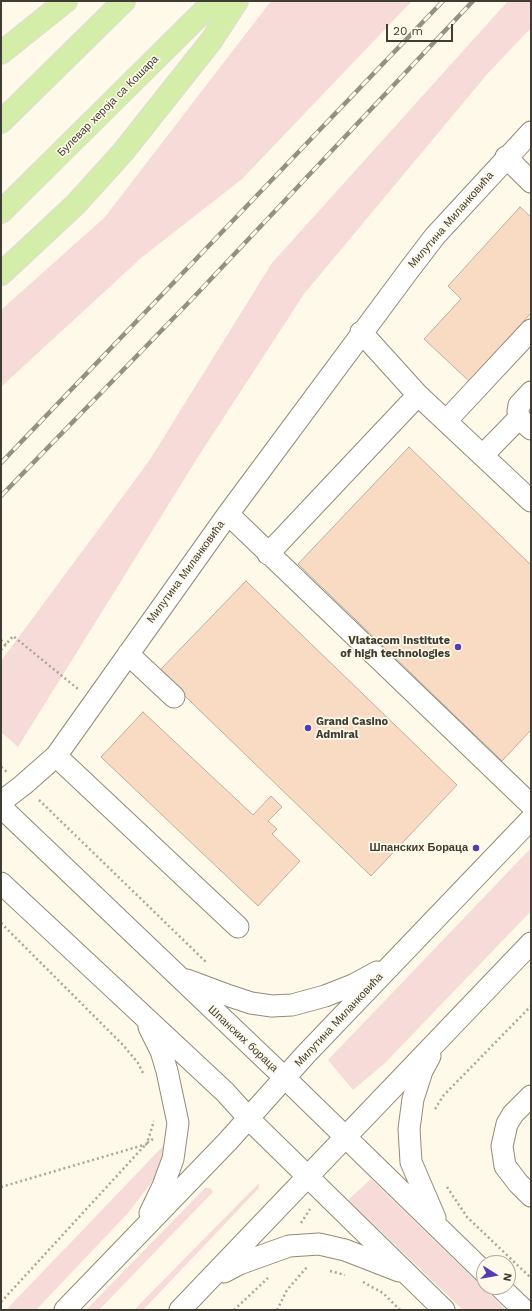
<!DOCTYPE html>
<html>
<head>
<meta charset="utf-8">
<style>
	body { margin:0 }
	#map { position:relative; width:532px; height:1311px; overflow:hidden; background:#fef9e8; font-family:"Work Sans",sans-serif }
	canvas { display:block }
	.frame { position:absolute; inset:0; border:2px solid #3e3c33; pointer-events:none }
	.north { position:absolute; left:476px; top:1255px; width:40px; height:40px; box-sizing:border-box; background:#fef9e8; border:1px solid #b1ada0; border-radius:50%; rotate:101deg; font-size:11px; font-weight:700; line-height:16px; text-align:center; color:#3e3c33 }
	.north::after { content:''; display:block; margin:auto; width:14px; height:18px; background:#553bb3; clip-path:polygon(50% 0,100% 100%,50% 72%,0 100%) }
	.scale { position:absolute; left:386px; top:24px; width:67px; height:18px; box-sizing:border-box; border:2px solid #3e3c33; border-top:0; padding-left:5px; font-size:12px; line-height:14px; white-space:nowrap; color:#3e3c33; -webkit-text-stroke:3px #fef9e8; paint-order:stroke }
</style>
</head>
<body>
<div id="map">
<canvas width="532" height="1311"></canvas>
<div class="frame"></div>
<div class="north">N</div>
<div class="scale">20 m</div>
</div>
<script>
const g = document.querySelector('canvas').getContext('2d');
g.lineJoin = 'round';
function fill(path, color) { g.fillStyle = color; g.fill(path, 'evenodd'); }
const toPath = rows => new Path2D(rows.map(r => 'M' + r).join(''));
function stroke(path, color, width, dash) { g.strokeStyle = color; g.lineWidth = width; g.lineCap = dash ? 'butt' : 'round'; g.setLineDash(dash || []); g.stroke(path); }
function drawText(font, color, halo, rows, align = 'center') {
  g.font = font + ' "Work Sans",sans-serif'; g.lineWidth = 3.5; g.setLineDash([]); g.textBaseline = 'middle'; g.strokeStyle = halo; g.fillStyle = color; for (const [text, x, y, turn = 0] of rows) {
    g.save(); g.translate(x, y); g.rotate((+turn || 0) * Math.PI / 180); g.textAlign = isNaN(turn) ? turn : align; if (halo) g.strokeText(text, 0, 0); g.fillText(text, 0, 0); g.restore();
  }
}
fill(toPath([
	[271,1,412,1,242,179,141,258,1,387,1,310,105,217],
	[508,1,531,1,531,28,489,72,304,294,198,457,18,747,1,732,1,661,149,461,272,263],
	[531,848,531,911,384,1064,353,1090,328,1060],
	[168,1141,165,1153,154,1179,128,1213,36,1310,6,1310],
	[371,1179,506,1310,463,1310,348,1200],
	[259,1183,259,1188,143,1310,134,1310],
	[205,1188,210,1188,213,1192,99,1310,86,1310]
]), '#f6dbd8');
const building = toPath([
	[520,207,531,217,531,313,469,381,424,339,461,299,448,286,520,207],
	[409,447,531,565,531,730,502,761,298,564,409,447],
	[246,581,457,785,371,876,159,671,246,581],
	[143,712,253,815,271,796,282,807,268,821,277,829,272,834,300,861,258,906,101,757,143,712]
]);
fill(building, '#f9dac2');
stroke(building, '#bfad9f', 1);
const minor = toPath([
	[506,157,531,182],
	[361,332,418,395,531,501],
	[531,392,519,405,518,411,519,418,531,429],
	[446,421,531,330],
	[483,455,519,418],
	[228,514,531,805],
	[268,554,418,395],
	[128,654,174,697],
	[56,756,238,927],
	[1,802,23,785,56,756,228,514,409,270,435,236,531,132],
	[1,807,285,1078,484,1272],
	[1,883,225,1092,254,1124,444,1310],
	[187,980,230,996,251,1003,272,1006,292,1005,325,996,353,985,377,972],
	[149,1027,161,1051,167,1071,178,1123,173,1159,163,1186,150,1213],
	[430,1056,422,1071,413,1099,409,1129,411,1162,435,1218],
	[531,1096,513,1114,507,1124,502,1146,505,1166,518,1183,531,1196],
	[224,1272,239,1264,289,1246,319,1244,345,1250,399,1271],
	[500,1287,524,1310],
	[65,1310,228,1141,306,1054,531,819],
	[180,1310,531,943]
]);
const major = toPath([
	[1,53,66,1],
	[1,122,124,1],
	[1,212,214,1],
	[1,274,76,204,123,152,211,41,237,1]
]);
stroke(minor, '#918b77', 23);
stroke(major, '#dcdcda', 24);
stroke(toPath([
	[1,640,6,645],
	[1,650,13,636,78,689],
	[1,767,7,772],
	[39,800,206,962],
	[1,923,123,1045,138,1063,143,1073],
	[435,1109,443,1096,531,1006],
	[153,1139,147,1143,154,1121],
	[1,1187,147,1144],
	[447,1187,467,1217,531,1278],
	[301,1223,310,1209],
	[330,1271,345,1275],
	[363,1282,383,1293,400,1310],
	[1,1302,147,1143],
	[234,1310,268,1278],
	[277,1310,287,1290,307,1267]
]), '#a9a698', 2.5, [2, 3]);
stroke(minor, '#fff', 21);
stroke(major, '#d4eda8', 22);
const rail = toPath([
	[1,463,443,1],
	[1,496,193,298,473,1]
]);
stroke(rail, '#949184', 4.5);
stroke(rail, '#fef9e8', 3, [9]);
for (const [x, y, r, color] of [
	[458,647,4,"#553bb3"],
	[308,728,4,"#553bb3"],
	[476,848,4,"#553bb3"]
]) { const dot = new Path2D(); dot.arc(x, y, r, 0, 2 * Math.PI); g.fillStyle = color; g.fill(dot); stroke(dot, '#fef9e8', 1.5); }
drawText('11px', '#3e3c33', '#fef9e8', [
	["Булевар хероја са Кошара",108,106,-45],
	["Милутина Миланковића",451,220,-49],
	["Милутина Миланковића",186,572,-54],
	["Милутина Миланковића",339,1020,-47],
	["Шпанских бораца",243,1039,43]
]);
drawText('bold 11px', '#3e3c33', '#fef9e8', [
	["Vlatacom Institute",450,641],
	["of high technologies",450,654],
	["Grand Casino",316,722,"left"],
	["Admiral",316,735,"left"],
	["Шпанских Бораца",468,848]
], 'right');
</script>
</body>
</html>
